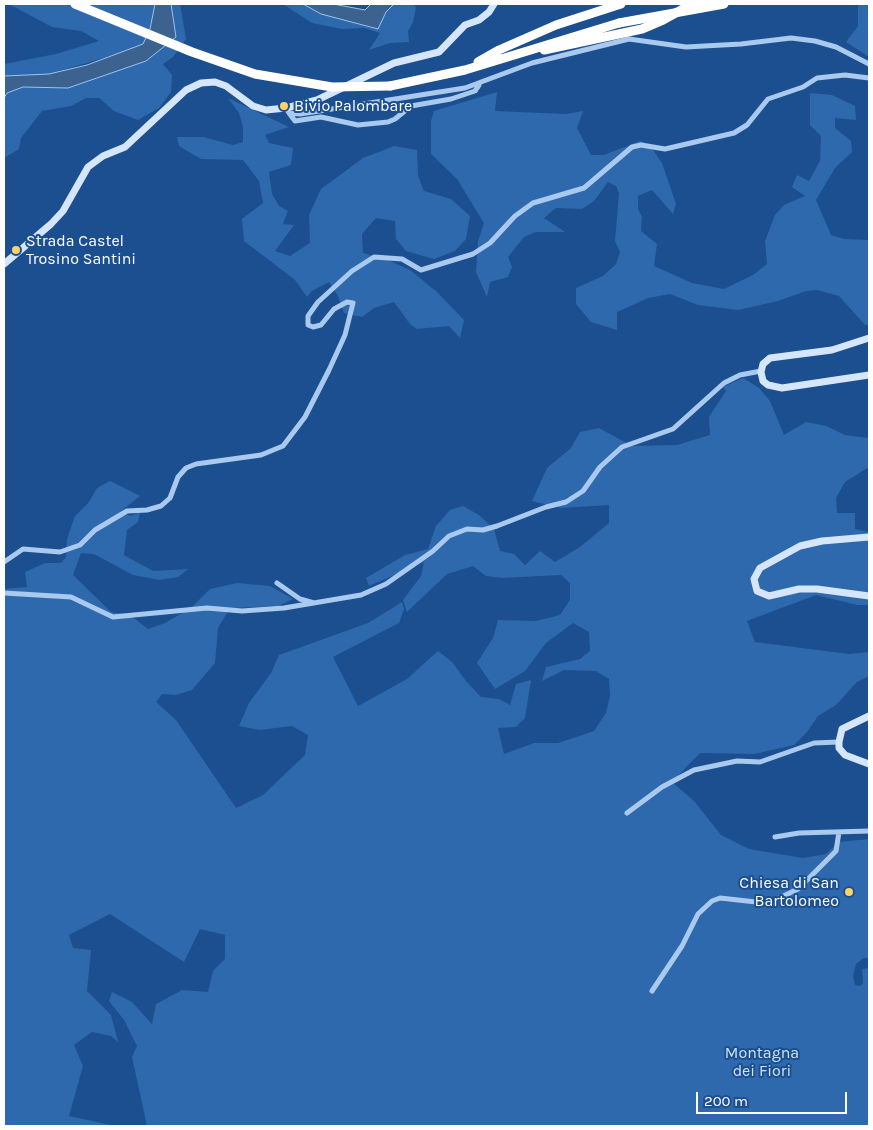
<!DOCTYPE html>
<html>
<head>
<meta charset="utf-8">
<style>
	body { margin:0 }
	#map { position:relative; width:873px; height:1130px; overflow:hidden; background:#1b4f8f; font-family:Karla,sans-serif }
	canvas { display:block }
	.frame { position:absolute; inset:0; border:5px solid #fff; pointer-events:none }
	.scale { position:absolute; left:696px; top:1092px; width:151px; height:22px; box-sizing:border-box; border:2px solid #fff; border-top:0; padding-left:6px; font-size:15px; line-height:18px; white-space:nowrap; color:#fff; -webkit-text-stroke:4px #1b4f8f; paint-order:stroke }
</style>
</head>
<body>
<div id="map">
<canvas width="873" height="1130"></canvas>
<div class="frame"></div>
<div class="scale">200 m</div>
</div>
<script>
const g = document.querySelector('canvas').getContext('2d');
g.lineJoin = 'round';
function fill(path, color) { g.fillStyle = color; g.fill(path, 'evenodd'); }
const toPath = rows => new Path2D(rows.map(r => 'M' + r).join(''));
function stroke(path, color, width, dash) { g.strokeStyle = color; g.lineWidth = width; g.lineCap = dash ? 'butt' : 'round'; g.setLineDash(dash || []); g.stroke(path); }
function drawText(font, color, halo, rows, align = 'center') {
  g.font = font + ' Karla,sans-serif'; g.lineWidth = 4; g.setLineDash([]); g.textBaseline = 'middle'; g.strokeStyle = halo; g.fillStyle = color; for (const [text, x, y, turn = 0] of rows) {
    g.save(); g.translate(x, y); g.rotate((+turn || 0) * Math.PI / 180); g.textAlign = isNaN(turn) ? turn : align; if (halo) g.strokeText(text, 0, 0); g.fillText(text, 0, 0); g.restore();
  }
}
fill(toPath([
	[9,4,155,4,150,29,144,44,134,49,49,74,4,76,4,64,56,54,99,41,81,31,52,27],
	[171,4,180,4,186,39,173,57,163,64,172,75,171,92,159,108,138,120,114,111,99,98,86,98,71,106,42,111,21,138,19,149,4,158,4,98,7,93,23,87,68,88,146,61,176,37],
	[283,4,303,4,370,28,382,21,386,12,394,4,413,4,416,7,413,22,408,31,409,42,390,43,369,50,380,33,364,28,342,29,312,23],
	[863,4,869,6,869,57,846,42,858,26,858,6],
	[497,92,495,111,566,114,583,111,577,128,591,155,604,155,640,141,649,144,662,163,676,204,673,214,652,190,638,196,638,209,642,217,641,231,657,244,654,266,692,283,724,289,753,275,767,264,765,241,775,215,784,205,805,196,792,187,797,175,809,181,820,161,821,136,810,125,810,93,832,95,855,106,856,120,835,118,835,128,851,141,852,152,835,168,816,200,831,235,844,239,869,240,869,325,865,325,839,296,817,290,806,291,778,301,738,310,698,305,670,294,648,298,617,312,617,330,591,322,576,304,576,288,603,276,616,264,620,252,615,241,619,193,616,186,608,182,594,201,582,209,556,208,544,218,565,232,536,232,524,237,508,257,512,267,508,277,490,282,487,297,476,272,478,241,484,223,457,179,431,154,431,121,434,111],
	[228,98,289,127,265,135,269,143,293,148,291,165,269,172,272,194,279,206,288,211,283,224,294,225,275,251,290,256,310,243,309,215,321,189,363,158,394,146,417,150,418,176,424,191,451,199,470,216,466,239,455,251,434,259,406,251,396,239,395,221,376,218,362,234,363,253,388,260,410,270,437,292,464,320,460,338,449,326,417,329,410,324,394,302,374,308,362,317,344,313,338,296,329,282,312,291,307,297,295,280,244,241,242,219,263,203,259,181,243,160,201,159,179,146,177,137,203,137,233,145,243,142,243,127,239,113],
	[743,378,759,388,770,401,784,435,806,422,826,426,845,435,869,438,869,467,845,482,836,498,837,513,855,513,855,529,869,532,869,605,857,605,816,595,747,621,755,642,849,654,869,652,869,676,857,682,836,705,818,716,807,732,794,745,754,754,700,753,672,782,694,801,721,835,749,849,803,858,826,854,839,842,869,839,869,958,864,958,856,964,853,976,855,985,860,986,863,983,862,969,869,968,869,1126,147,1126,132,1057,137,1046,124,1020,109,1001,112,992,132,1002,152,1024,156,1004,182,990,208,992,213,971,225,959,225,935,200,929,184,962,110,914,69,935,73,948,91,950,87,991,111,1015,118,1042,111,1036,92,1032,74,1045,83,1066,69,1116,115,1126,4,1126,4,589,27,587,25,572,45,563,61,563,66,557,67,539,75,516,89,502,97,488,110,481,140,496,120,512,131,516,140,512,138,522,127,530,124,555,153,571,188,569,178,577,159,580,133,575,94,554,81,553,73,575,111,612,130,615,148,629,165,623,191,608,210,589,237,583,270,586,293,599,278,606,230,608,218,628,215,663,192,690,176,695,162,694,156,702,176,720,236,808,263,795,305,755,308,735,292,726,260,730,239,726,249,703,271,673,279,655,368,623,402,602,404,609,399,623,333,657,358,706,407,679,438,651,452,662,466,681,481,697,499,699,510,705,516,684,531,680,525,718,516,727,498,728,504,754,534,743,558,743,594,731,606,713,610,696,609,679,596,671,564,670,542,681,546,667,580,659,590,651,589,632,573,623,546,643,525,671,495,689,477,663,493,638,498,620,536,621,560,615,570,600,570,583,561,575,502,578,486,576,473,566,447,574,407,612,403,600,421,576,424,562,369,586,366,578,405,555,428,549,436,526,450,510,463,506,479,515,494,529,500,551,514,554,525,565,540,551,555,562,580,547,609,523,609,505,561,508,532,501,547,468,571,448,580,432,599,428,632,446,677,445,710,435,709,417,726,391,723,387]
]), '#2e69ad');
const water = toPath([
	[155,4,171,4,176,37,146,61,68,88,23,87,7,93,4,98,4,76,49,74,87,65,143,44,150,29,155,4],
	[303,4,333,4,365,10,371,4,394,4,386,12,378,29,321,14,303,4]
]);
fill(water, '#3c6290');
stroke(water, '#9cc4f0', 1);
stroke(toPath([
	[286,108,289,113,300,114,465,88,532,63,629,39,686,47,741,44,791,38,815,41,836,47,869,64],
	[289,113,295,121,321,117,358,125,388,122,395,119,411,106,451,99,475,91,479,85],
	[4,562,23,549,60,552,80,545,95,530,127,511,147,510,161,506,170,498,178,477,186,468,196,464,261,455,283,446,305,417,329,370,345,335,353,303,347,302,334,309,321,325,313,327,308,325,308,316,318,302,352,271,374,257,402,259,421,270,473,254,490,243,515,216,533,203,584,188,632,147,641,145,665,149,734,133,747,125,768,99,803,87,817,78,845,75,869,78],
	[277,583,300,599,314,603],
	[4,593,71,597,113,617,207,608,242,611,284,608,361,595,386,584,433,551,449,536,467,529,483,530,497,526,546,507,566,502,583,491,600,467,622,447,673,429,724,383,740,375,761,371],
	[627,813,662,787,694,770,737,761,760,762,814,743,839,742],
	[775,837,799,833,869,831],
	[652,991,682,946,698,914,712,901,720,898,756,902,773,901,798,889,836,851,839,832]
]), '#a9c9ee', 5);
stroke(toPath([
	[4,264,51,224,63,211,88,167,103,156,125,147,186,90,201,83,215,82,226,86,253,106,266,110,286,108,317,100,394,63,439,52,465,25,479,20,489,12,494,4],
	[869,338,832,350,770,358,763,364,761,372,763,381,768,385,782,388,869,375],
	[869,537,822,541,800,546,760,568,754,579,757,591,769,596,799,589,817,589,869,596],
	[869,716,842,729,839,742,839,748,845,755,869,764]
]), '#d6e6fa', 7);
stroke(toPath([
	[544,50,642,29,663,20,692,4],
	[478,62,499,50,556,25,621,4],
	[390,86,465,70,619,23]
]), '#fff', 9);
stroke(toPath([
	[75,4,192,52,255,74,332,87,390,86],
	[619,23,724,4]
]), '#fff', 9);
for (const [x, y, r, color] of [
	[284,106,5,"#ffd166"],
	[16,250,5,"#ffd166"],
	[849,892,5,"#ffd166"]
]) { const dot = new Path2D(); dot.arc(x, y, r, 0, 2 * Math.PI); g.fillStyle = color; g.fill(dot); stroke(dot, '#1b4f8f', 2); }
drawText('16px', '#fff', '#1b4f8f', [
	["Bivio Palombare",294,106],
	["Strada Castel",26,241],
	["Trosino Santini",26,259],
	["Chiesa di San",839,883,"right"],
	["Bartolomeo",839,901,"right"]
], 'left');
drawText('16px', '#cfe3fa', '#1b4f8f', [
	["Montagna",762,1053],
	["dei Fiori",762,1071]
]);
</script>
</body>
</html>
